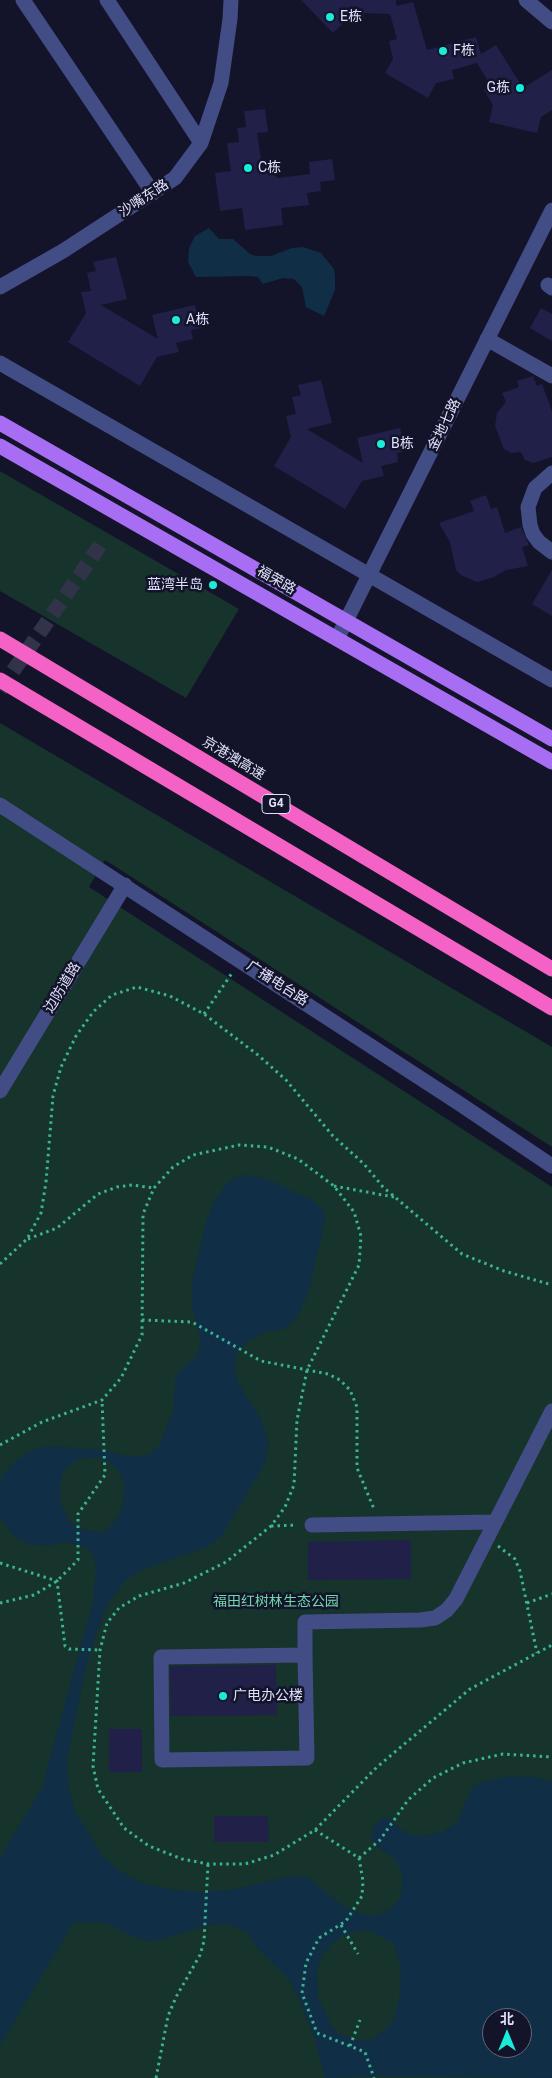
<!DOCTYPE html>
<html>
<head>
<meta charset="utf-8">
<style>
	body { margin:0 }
	#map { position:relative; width:552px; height:2078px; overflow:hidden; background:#131429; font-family:Roboto,"Noto Sans SC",sans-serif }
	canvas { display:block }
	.north { position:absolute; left:482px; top:2008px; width:50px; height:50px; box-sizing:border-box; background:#131429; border:1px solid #64667d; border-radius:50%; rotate:0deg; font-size:14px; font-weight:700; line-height:20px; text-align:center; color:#dee0fc }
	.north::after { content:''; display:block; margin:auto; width:18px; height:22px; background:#19edd9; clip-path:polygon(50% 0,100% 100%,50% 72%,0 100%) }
</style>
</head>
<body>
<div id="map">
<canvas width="552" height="2078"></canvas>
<div class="north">北</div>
</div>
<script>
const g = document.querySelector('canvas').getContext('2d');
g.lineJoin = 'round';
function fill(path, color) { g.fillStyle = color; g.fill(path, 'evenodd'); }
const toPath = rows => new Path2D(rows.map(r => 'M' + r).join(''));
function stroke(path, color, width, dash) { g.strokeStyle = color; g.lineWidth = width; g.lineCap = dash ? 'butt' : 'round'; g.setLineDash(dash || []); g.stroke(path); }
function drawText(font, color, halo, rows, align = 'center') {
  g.font = font + ' Roboto,"Noto Sans SC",sans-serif'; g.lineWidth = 5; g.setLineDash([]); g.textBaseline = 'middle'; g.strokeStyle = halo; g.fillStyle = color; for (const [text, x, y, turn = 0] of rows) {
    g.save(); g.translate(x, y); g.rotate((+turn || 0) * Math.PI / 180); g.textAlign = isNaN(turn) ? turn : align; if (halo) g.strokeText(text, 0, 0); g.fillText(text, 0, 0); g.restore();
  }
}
fill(toPath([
	[0,471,239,609,186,698,0,591],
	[0,723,552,1047,552,1147,105,860,89,887,552,1187,552,2078,0,2078],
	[492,2018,522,2018,522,2048,492,2048]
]), '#16332c');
fill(toPath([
	[209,228,219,239,233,239,250,254,256,256,271,256,292,248,303,247,321,253,334,269,335,275,335,290,324,316,306,307,302,287,294,279,283,278,263,284,258,277,248,276,196,277,188,262,189,248,195,236],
	[242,1175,265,1178,315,1202,323,1209,325,1220,309,1291,296,1319,284,1329,265,1332,248,1341,237,1352,234,1367,238,1383,261,1419,269,1443,265,1463,222,1535,207,1547,141,1570,126,1580,108,1604,97,1631,85,1672,67,1758,69,1791,75,1811,103,1857,119,1870,140,1882,167,1889,196,1892,232,1890,290,1876,307,1877,343,1906,359,1913,375,1916,389,1910,400,1899,402,1887,402,1872,394,1858,378,1848,371,1839,374,1826,383,1818,389,1818,400,1829,412,1836,428,1835,443,1832,457,1822,472,1788,484,1781,506,1777,532,1777,552,1781,552,2078,383,2076,325,2078,315,2039,296,1992,287,1977,257,1948,246,1931,227,1924,208,1925,152,1942,137,1938,105,1923,74,1922,0,2045,0,1857,42,1788,93,1601,96,1571,94,1557,85,1546,64,1542,46,1546,28,1544,12,1535,0,1516,0,1484,2,1477,14,1462,34,1449,53,1446,103,1450,131,1457,149,1455,160,1444,173,1411,176,1376,184,1366,193,1360,199,1350,200,1338,192,1305,192,1282,206,1222,215,1200,225,1186,231,1180],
	[96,1457,108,1461,118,1470,124,1482,124,1497,120,1514,110,1527,102,1532,84,1530,70,1522,60,1502,60,1484,63,1473,69,1465,78,1459],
	[362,1931,372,1932,394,1944,400,1965,401,1988,395,2018,389,2026,373,2039,359,2041,337,2033,330,2023,318,1997,317,1969,322,1955,332,1944,341,1936],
	[492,2018,522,2018,522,2048,492,2048]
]), '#102e46');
fill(toPath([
	[301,0,396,0,396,6,413,2,427,50,476,37,481,54,496,45,523,88,552,70,552,110,541,117,537,133,489,122,493,105,484,90,491,86,477,63,452,70,454,79,436,83,428,98,385,73,393,59,389,41,397,39,390,14,364,13,363,22,345,21,333,33],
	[265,109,268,132,257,133,262,165,278,178,310,174,309,162,332,159,335,180,320,182,321,191,307,193,309,205,281,208,283,225,245,230,242,208,220,211,215,173,231,171,227,143,239,142,237,128,246,127,244,111],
	[116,257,127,299,101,305,158,339,152,315,195,305,201,328,191,330,193,339,176,343,179,352,157,357,140,386,68,342,86,313,81,292,91,291,87,273,96,271,93,262],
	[541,308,552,314,552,341,530,328],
	[533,376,537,386,542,384,552,411,552,457,533,463,525,460,521,452,511,453,504,449,495,426,497,413,506,402,502,393,519,387,517,381],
	[321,380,332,423,307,429,363,463,357,438,400,428,406,451,397,453,398,462,381,466,384,476,362,481,345,509,274,466,291,437,286,416,296,414,292,397,301,395,298,385],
	[486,495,491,509,497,507,505,533,521,527,529,545,522,547,528,566,506,570,494,577,477,582,461,575,456,570,450,542,439,523,474,511,470,501],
	[552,570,552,616,532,604],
	[411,1540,411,1579,308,1580,308,1542],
	[276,1665,277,1715,171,1716,170,1666],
	[109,1729,142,1729,142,1772,109,1772],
	[214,1816,268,1816,269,1842,214,1842]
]), '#212049');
stroke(toPath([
	[0,690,101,544]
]), '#313349', 15, [15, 8]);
stroke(toPath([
	[204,1014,232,973],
	[334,1186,394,1197],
	[28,1239,57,1228,98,1194,117,1187,132,1185,154,1188],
	[0,1264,27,1239,41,1213,46,1182,53,1096,61,1067,76,1036,93,1012,112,995,137,987,170,996,204,1014,258,1055,286,1080,333,1136,364,1164,383,1187,462,1254,504,1271,552,1285],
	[142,1320,192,1322,261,1361,328,1374,340,1380,350,1390,357,1407,357,1468,374,1509],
	[0,1445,42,1422,102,1400,121,1378,142,1335,143,1214,154,1188,173,1167,193,1155,239,1145,268,1147,298,1159,334,1186,354,1212,361,1236,359,1265,307,1370,297,1420,294,1485,285,1507,271,1526,226,1562,184,1583,139,1596,119,1608,107,1623,100,1650,93,1766,98,1789,124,1828,149,1846,182,1859,208,1864,245,1864,274,1855,315,1830,377,1767,470,1689,552,1645],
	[271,1526,297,1525],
	[498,1546,515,1559,520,1571,537,1653],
	[0,1563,57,1581,65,1646,69,1649,100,1650],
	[0,1603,34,1595,57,1581,78,1560,78,1514,105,1475,102,1400],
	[527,1603,552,1594],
	[315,1830,359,1858,363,1881,362,1896,346,1921,319,1938,306,1963,302,1993,317,2033,365,2052,374,2078],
	[359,1858,380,1840,408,1800,433,1778,463,1763,503,1754,552,1757],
	[341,1925,358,1954],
	[350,2046,360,2020],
	[156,2078,168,2016,176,1997,200,1955,204,1941,208,1864]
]), '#3bb495', 3, [2.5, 4]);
stroke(toPath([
	[23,0,153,193],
	[107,0,201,143],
	[526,0,552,22],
	[548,285,552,288],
	[0,287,63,251,175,178,201,143,221,83,230,19,231,0],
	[487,339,552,376],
	[0,363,552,680],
	[552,473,535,488,528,507,530,525,533,534,539,542,552,552],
	[337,639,552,210],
	[0,805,460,1104,552,1166],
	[0,1091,125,885],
	[312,1525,495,1522],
	[305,1655,161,1657,162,1760,307,1758,305,1655,305,1622,420,1620,435,1618,447,1610,456,1599,552,1411]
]), '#424c85', 15);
stroke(toPath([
	[0,423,552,739],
	[0,446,552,762]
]), '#a76ef4', 15);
stroke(toPath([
	[0,639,552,969],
	[0,680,552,1008]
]), '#f362c4', 15);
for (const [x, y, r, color] of [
	[330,17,5,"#19edd9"],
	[443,51,5,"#19edd9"],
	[520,88,5,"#19edd9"],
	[248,168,5,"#19edd9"],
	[176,320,5,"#19edd9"],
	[381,444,5,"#19edd9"],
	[213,585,5,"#19edd9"],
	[223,1696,5,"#19edd9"]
]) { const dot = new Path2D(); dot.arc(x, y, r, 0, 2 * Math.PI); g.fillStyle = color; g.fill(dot); stroke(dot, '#131429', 2); }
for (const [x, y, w] of [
	[276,804,28]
]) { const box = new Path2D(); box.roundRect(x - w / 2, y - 9.5, w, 19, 4); g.fillStyle = '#131429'; g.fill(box); stroke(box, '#dee0fc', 1); }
drawText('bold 12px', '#dee0fc', null, [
	["G4",276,804]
]);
drawText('14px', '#dee0fc', '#131429', [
	["E栋",340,17],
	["F栋",453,51],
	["G栋",510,88,"right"],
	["C栋",258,168],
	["A栋",186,320],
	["B栋",391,444],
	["蓝湾半岛",203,585,"right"],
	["广电办公楼",233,1696]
], 'left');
drawText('14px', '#dee0fc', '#131429', [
	["沙嘴东路",144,199,-33],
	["金地七路",445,425,-64],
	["福荣路",276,581,30],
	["京港澳高速",233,759,31],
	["广播电台路",277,984,33],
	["边防道路",63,988,-59]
]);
drawText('14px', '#6ed8a9', '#131429', [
	["福田红树林生态公园",276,1602]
]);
</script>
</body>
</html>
